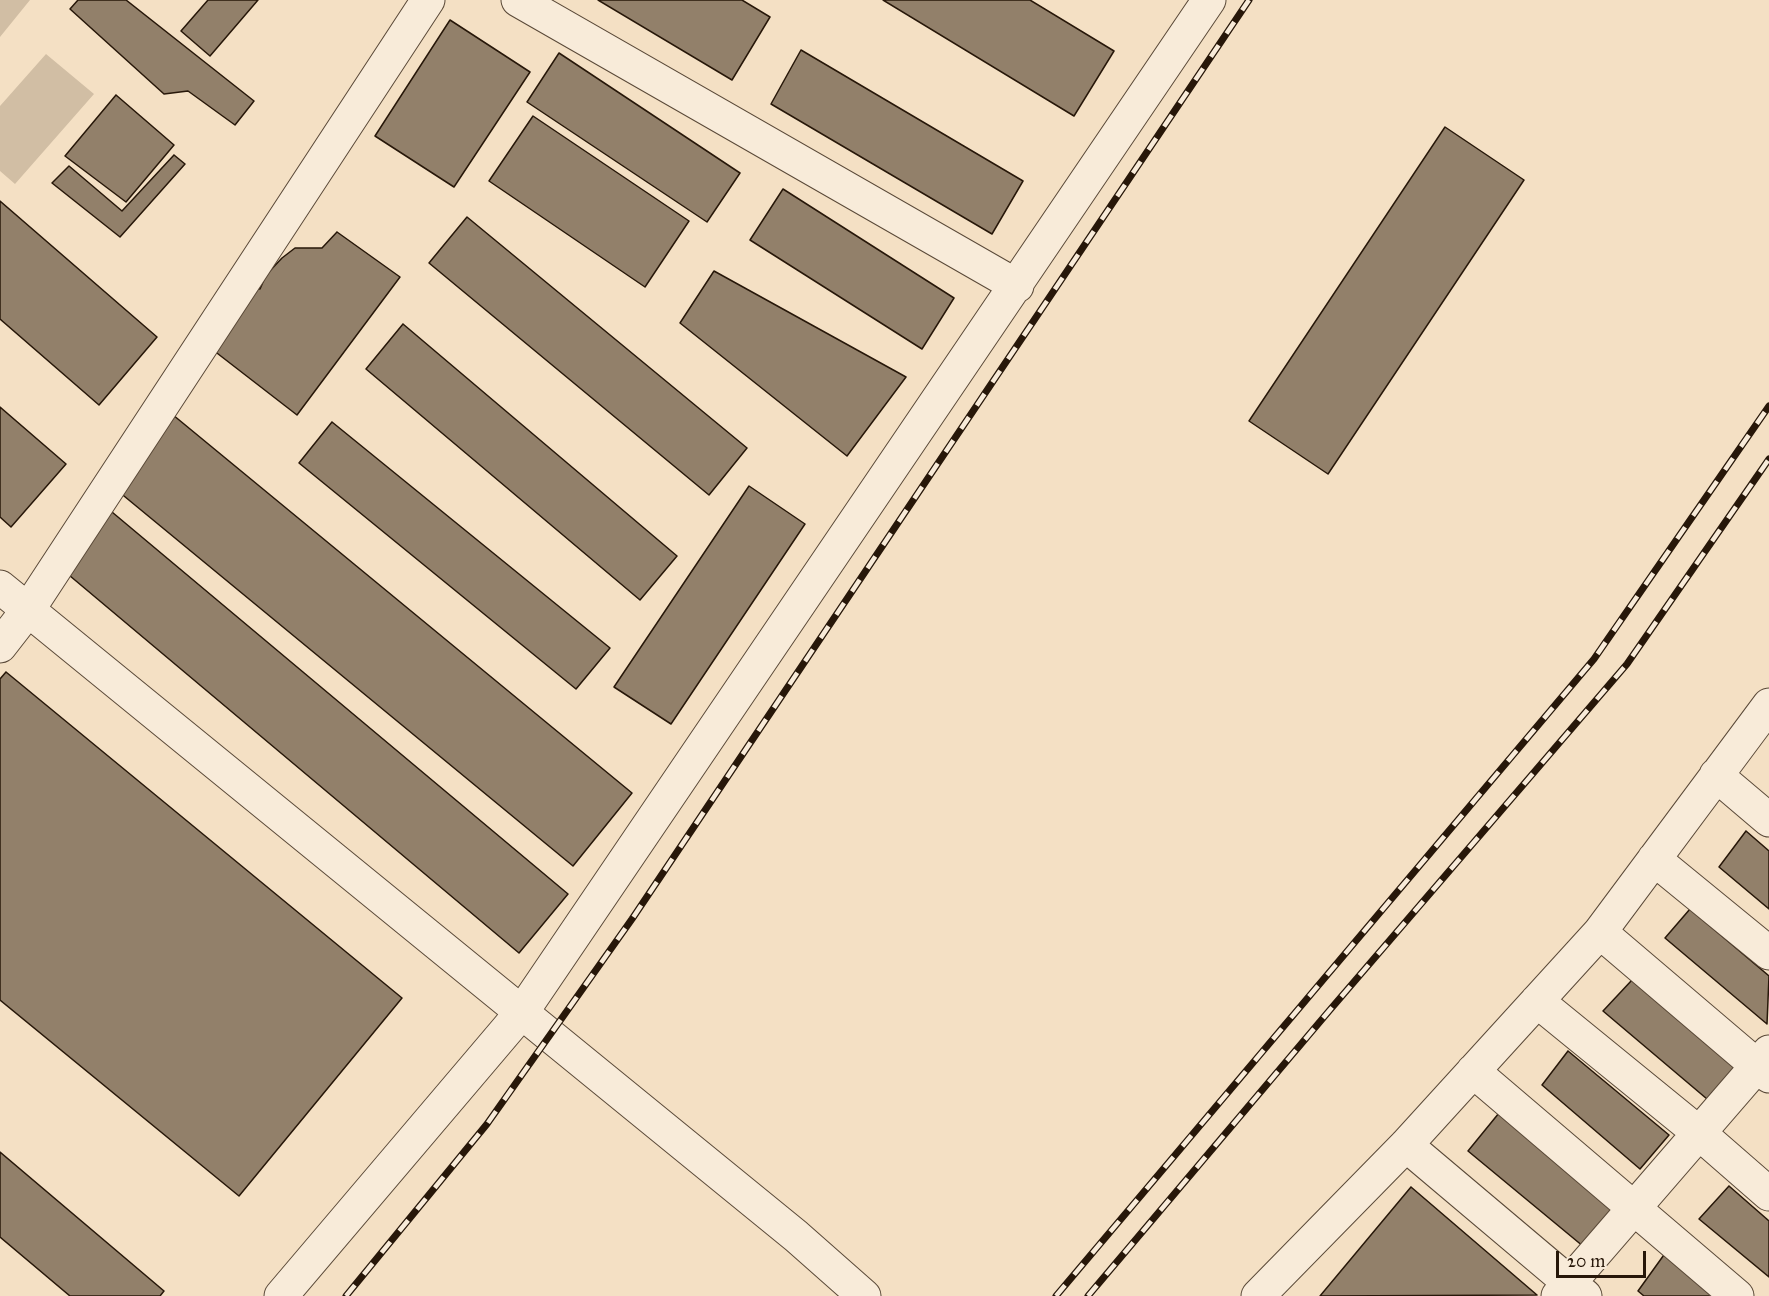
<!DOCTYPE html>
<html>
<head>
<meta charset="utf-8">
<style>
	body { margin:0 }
	#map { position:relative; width:1769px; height:1296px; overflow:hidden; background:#f4e0c4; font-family:"IM FELL Great Primer",serif }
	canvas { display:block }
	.scale { position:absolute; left:1556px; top:1251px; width:90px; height:27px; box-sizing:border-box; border:3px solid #271709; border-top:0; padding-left:8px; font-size:18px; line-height:21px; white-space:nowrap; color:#271709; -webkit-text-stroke:4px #f8ebd9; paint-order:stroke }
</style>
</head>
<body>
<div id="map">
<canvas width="1769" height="1296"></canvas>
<div class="scale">20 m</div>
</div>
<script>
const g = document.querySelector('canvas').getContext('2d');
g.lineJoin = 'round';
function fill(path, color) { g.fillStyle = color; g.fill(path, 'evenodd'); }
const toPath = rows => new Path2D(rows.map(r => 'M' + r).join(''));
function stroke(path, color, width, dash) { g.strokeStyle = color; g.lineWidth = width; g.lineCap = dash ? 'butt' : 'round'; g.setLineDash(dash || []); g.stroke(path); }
fill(toPath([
	[0,0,30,0,0,37],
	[46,54,94,94,15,184,0,171,0,106]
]), '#d1bea4');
const building = toPath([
	[78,0,126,0,254,101,235,125,188,91,164,94,70,9,78,0],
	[208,0,258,0,210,56,181,31,208,0],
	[598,0,742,0,770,17,732,80,598,0],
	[883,0,1030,0,1114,51,1074,116,883,0],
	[450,20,530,72,454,187,375,136,450,20],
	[801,50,1023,181,992,234,771,104,801,50],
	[559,53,740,173,707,222,527,102,559,53],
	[116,95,174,145,126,202,65,156,116,95],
	[533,116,689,221,645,287,489,181,533,116],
	[1445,127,1524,180,1328,474,1249,421,1445,127],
	[174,155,185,164,120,237,52,183,69,166,122,211,174,155],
	[783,189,954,298,922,349,750,240,783,189],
	[0,201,157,337,99,405,0,319,0,201],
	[467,217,747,448,709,495,429,263,467,217],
	[337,232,400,277,297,415,213,350,253,287,260,289,266,275,282,258,295,248,322,248,337,232],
	[714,271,906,377,847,456,680,323,714,271],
	[403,324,677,556,640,600,366,369,403,324],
	[0,407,66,464,11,527,0,517,0,407],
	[167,410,632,793,573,866,107,482,167,410],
	[332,422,610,648,576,689,299,463,332,422],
	[749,486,805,524,671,724,614,687,749,486],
	[106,507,568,894,519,953,57,565,106,507],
	[6,672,402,998,239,1196,0,1000,0,679,6,672],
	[1746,831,1769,851,1769,909,1719,867,1746,831],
	[1690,909,1769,976,1767,1024,1665,938,1690,909],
	[1632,980,1735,1068,1707,1099,1603,1011,1632,980],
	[1568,1051,1669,1135,1640,1169,1542,1085,1568,1051],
	[1499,1113,1618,1212,1584,1247,1468,1151,1499,1113],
	[0,1152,164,1291,160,1296,70,1296,0,1237,0,1152],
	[1729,1186,1769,1221,1769,1277,1699,1219,1729,1186],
	[1411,1187,1537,1295,1320,1296,1411,1187],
	[1666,1252,1717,1296,1644,1296,1638,1291,1666,1252]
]);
fill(building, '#92806a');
stroke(building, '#271709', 1.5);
const minor = toPath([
	[518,0,1017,286],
	[0,587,796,1236,864,1296],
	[0,646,28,610,428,0],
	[1716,775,1769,820],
	[1654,859,1769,953],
	[1600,932,1769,1076],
	[1537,1001,1699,1133,1769,1194],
	[1473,1071,1737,1296],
	[1406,1145,1585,1296],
	[281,1296,522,1012,1209,0],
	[1258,1296,1406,1145,1600,932,1769,705],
	[1558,1296,1769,1052]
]);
stroke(minor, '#5a4938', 35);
stroke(minor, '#f8ebd9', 33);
const rail = toPath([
	[346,1296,487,1124,632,919,1249,0],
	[1056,1296,1594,659,1769,406],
	[1088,1296,1329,1011,1627,664,1769,459]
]);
stroke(rail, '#271709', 7);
stroke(rail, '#f8ebd9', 4.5, [14]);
</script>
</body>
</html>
